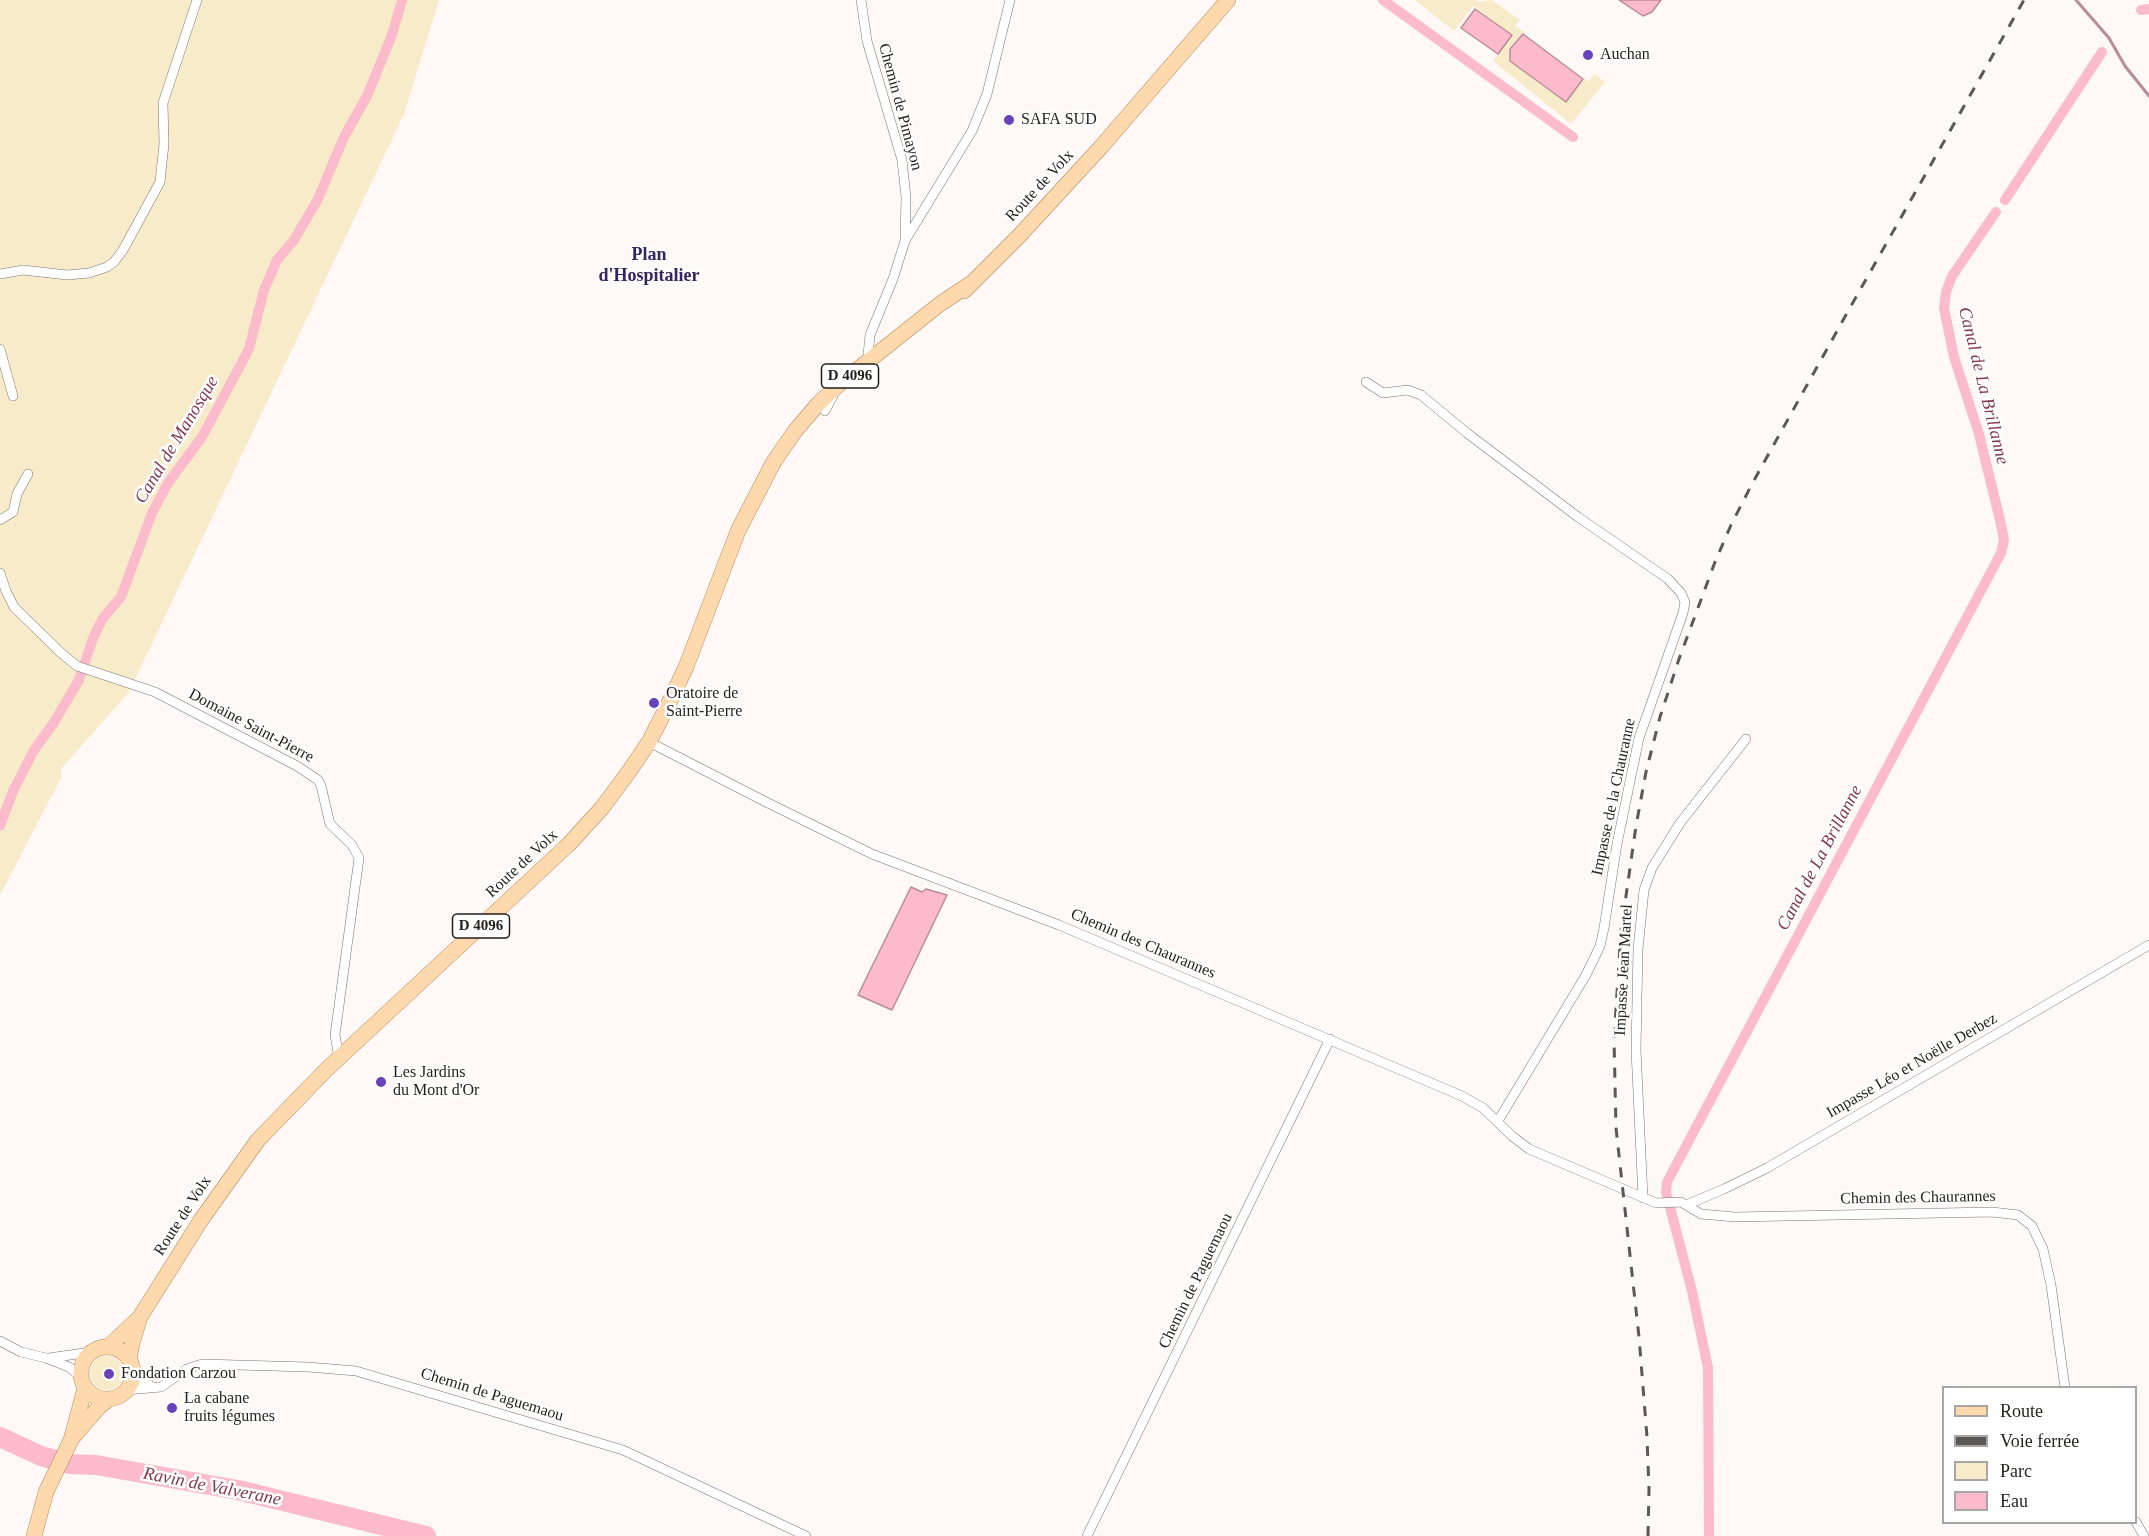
<!DOCTYPE html>
<html>
<head>
<meta charset="utf-8">
<style>
	body { margin:0 }
	#map { position:relative; width:2149px; height:1536px; overflow:hidden; background:#fef8f6; font-family:"Times New Roman",serif }
	canvas { display:block }
	.legend { position:absolute; left:1942px; top:1386px; width:195px; height:138px; box-sizing:border-box; background:#fff; border:2px solid #a7a5a5; margin:0; padding:8px 10px; list-style:none; font-size:18px; color:#221f1d }
	.legend li { display:flex; align-items:center; gap:12px; height:30px }
	.legend b { width:30px; border:2px solid #a7a5a5 }
</style>
</head>
<body>
<div id="map">
<canvas width="2149" height="1536"></canvas>
<ul class="legend">
<li><b style="height:8px;background:#fed9ad"></b>Route</li>
<li><b style="height:8px;background:#5c5856"></b>Voie ferrée</li>
<li><b style="height:16px;background:#f7ebc9"></b>Parc</li>
<li><b style="height:16px;background:#fbbbcc"></b>Eau</li>
</ul>
</div>
<script>
const g = document.querySelector('canvas').getContext('2d');
g.lineJoin = 'round';
function fill(path, color) { g.fillStyle = color; g.fill(path, 'evenodd'); }
const toPath = rows => new Path2D(rows.map(r => 'M' + r).join(''));
function stroke(path, color, width, dash) { g.strokeStyle = color; g.lineWidth = width; g.lineCap = dash ? 'butt' : 'round'; g.setLineDash(dash || []); g.stroke(path); }
function drawText(font, color, halo, rows, align = 'center') {
  g.font = font + ' "Times New Roman",serif'; g.lineWidth = 5; g.setLineDash([]); g.textBaseline = 'middle'; g.strokeStyle = halo; g.fillStyle = color; for (const [text, x, y, turn = 0] of rows) {
    g.save(); g.translate(x, y); g.rotate((+turn || 0) * Math.PI / 180); g.textAlign = isNaN(turn) ? turn : align; if (halo) g.strokeText(text, 0, 0); g.fillText(text, 0, 0); g.restore();
  }
}
fill(toPath([
	[0,0,439,0,404,114,129,692,61,769,61,778,0,895],
	[1415,0,1476,0,1478,2,1492,0,1520,20,1515,26,1524,32,1509,48,1510,61,1565,102,1585,78,1589,82,1594,74,1605,82,1571,124,1493,61,1512,35,1473,6,1454,31],
	'90 1373a17 17 0 1 1 34 0a17 17 0 1 1-34 0Z'
]), '#f7ebc9');
const water = toPath([
	[1619,0,1661,0,1652,12,1643,16,1619,0],
	[1475,9,1512,35,1498,54,1461,28,1475,9],
	[1523,34,1583,79,1566,102,1510,61,1510,49,1523,34],
	[911,887,922,892,926,889,947,895,892,1010,858,995,911,887]
]);
fill(water, '#fbbbcc');
stroke(water, '#ba8c98', 1.5);
stroke(toPath([
	[2076,0,2109,38,2125,66,2149,96]
]), '#ba8c98', 3);
stroke(toPath([
	[1383,0,1573,137],
	[2141,10,2149,9],
	[2005,200,2102,52],
	[0,826,13,791,34,750,53,724,79,680,93,638,103,618,121,597,152,513,168,483,202,437,249,349,264,290,277,260,294,240,318,199,344,137,367,96,392,35,402,0],
	[1709,1536,1708,1368,1692,1291,1666,1192,1667,1182,2001,553,2004,540,2000,520,1979,434,1954,357,1944,308,1946,292,1952,276,1996,212]
]), '#fbbbcc', 10);
stroke(toPath([
	[0,1437,41,1456,70,1464,96,1465,238,1490,426,1536]
]), '#fbbbcc', 20);
const minor = toPath([
	[861,0,867,41,902,160,906,197,905,241,893,279,870,335,868,355,870,363],
	[906,239,972,131,987,94,1010,0],
	[0,274,23,270,67,275,89,273,107,267,114,262,123,250,160,182,164,144,163,103,197,0],
	[0,349,13,396],
	[1366,382,1383,393,1408,390,1421,395,1467,433,1578,517,1668,579,1681,593,1685,602,1683,613,1639,738,1617,844,1604,928,1600,946,1586,975,1498,1121],
	[825,411,833,396],
	[0,520,13,512,17,494,28,474],
	[0,573,6,591,14,607,60,652,77,666,155,692,297,766,318,780,321,786,330,824,352,845,359,858,335,1035,339,1058],
	[649,742,766,802,872,854,1059,925,1462,1096,1483,1108,1512,1136,1529,1149,1656,1203,1681,1202,1701,1214,1735,1217,1992,1212,2018,1215,2032,1226,2043,1249,2051,1285,2065,1388],
	[1643,1198,1636,1050,1638,949,1644,890,1652,868,1680,823,1746,739],
	[1686,1205,1724,1189,1767,1168,2149,945],
	[0,1341,21,1352,46,1358,69,1367,81,1377],
	[49,1358,91,1352],
	[133,1370,142,1381,153,1387],
	[126,1390,161,1387,187,1369,202,1364,308,1367,356,1371,623,1450,806,1536],
	[2136,1522,2144,1536],
	[1087,1536,1330,1039]
]);
const primary = toPath([
	[964,291,1019,236,1101,147,1228,0],
	[108,1347,138,1319],
	'81 1373a26 26 0 1 1 52 0a26 26 0 1 1-52 0Z',
	[129,1360,132,1343,140,1317,201,1220,258,1140,327,1069,569,844,602,808,628,773,649,742,671,699,686,667,738,531,773,463,795,431,818,404,838,385,940,304,970,284],
	[73,1437,99,1407,109,1399],
	[34,1536,46,1492,71,1440,85,1388]
]);
stroke(minor, '#7c7370', 10);
stroke(primary, '#b18758', 16);
stroke(minor, '#fff', 9);
stroke(primary, '#fed9ad', 15);
stroke(toPath([
	[1648,1536,1649,1489,1647,1437,1639,1337,1616,1128,1614,1039,1621,931,1636,826,1646,772,1660,717,1679,659,1715,562,1731,525,1752,484,1847,313,2024,0]
]), '#5c5856', 3, [10, 10]);
for (const [x, y, r, color] of [
	[1588,55,6,"#6742ba"],
	[1009,120,6,"#6742ba"],
	[654,703,6,"#6742ba"],
	[381,1082,6,"#6742ba"],
	[109,1374,6,"#6742ba"],
	[172,1408,6,"#6742ba"]
]) { const dot = new Path2D(); dot.arc(x, y, r, 0, 2 * Math.PI); g.fillStyle = color; g.fill(dot); stroke(dot, '#fff', 2); }
for (const [x, y, w] of [
	[850,376,57],
	[481,926,57]
]) { const box = new Path2D(); box.roundRect(x - w / 2, y - 12, w, 24, 4.5); g.fillStyle = '#fff'; g.fill(box); stroke(box, '#221f1d', 1.5); }
drawText('bold 15px', '#221f1d', null, [
	["D 4096",850,376],
	["D 4096",481,926]
]);
drawText('16px', '#221f1d', '#fff', [
	["Auchan",1600,55],
	["SAFA SUD",1021,120],
	["Oratoire de",666,694],
	["Saint-Pierre",666,712],
	["Les Jardins",393,1073],
	["du Mont d'Or",393,1091],
	["Fondation Carzou",121,1374],
	["La cabane",184,1399],
	["fruits légumes",184,1417]
], 'left');
drawText('16px', '#221f1d', '#fff', [
	["Chemin de Pimayon",900,107,75],
	["Route de Volx",1040,186,-47],
	["Domaine Saint-Pierre",251,726,28],
	["Impasse de la Chauranne",1614,797,-78],
	["Route de Volx",522,864,-43],
	["Chemin des Chaurannes",1143,944,23],
	["Impasse Jean Martel",1624,970,-87],
	["Impasse Léo et Noëlle Derbez",1912,1066,-30],
	["Chemin des Chaurannes",1918,1198,-1],
	["Route de Volx",183,1216,-57],
	["Chemin de Paguemaou",1196,1281,-64],
	["Chemin de Paguemaou",492,1395,17]
]);
drawText('bold 18px', '#35255f', '#fff', [
	["Plan",649,255],
	["d'Hospitalier",649,276]
]);
drawText('italic 18px', '#833852', '#fff', [
	["Canal de La Brillanne",1983,386,76],
	["Canal de Manosque",177,440,-59],
	["Canal de La Brillanne",1820,858,-62],
	["Ravin de Valverane",212,1487,11]
]);
</script>
</body>
</html>
